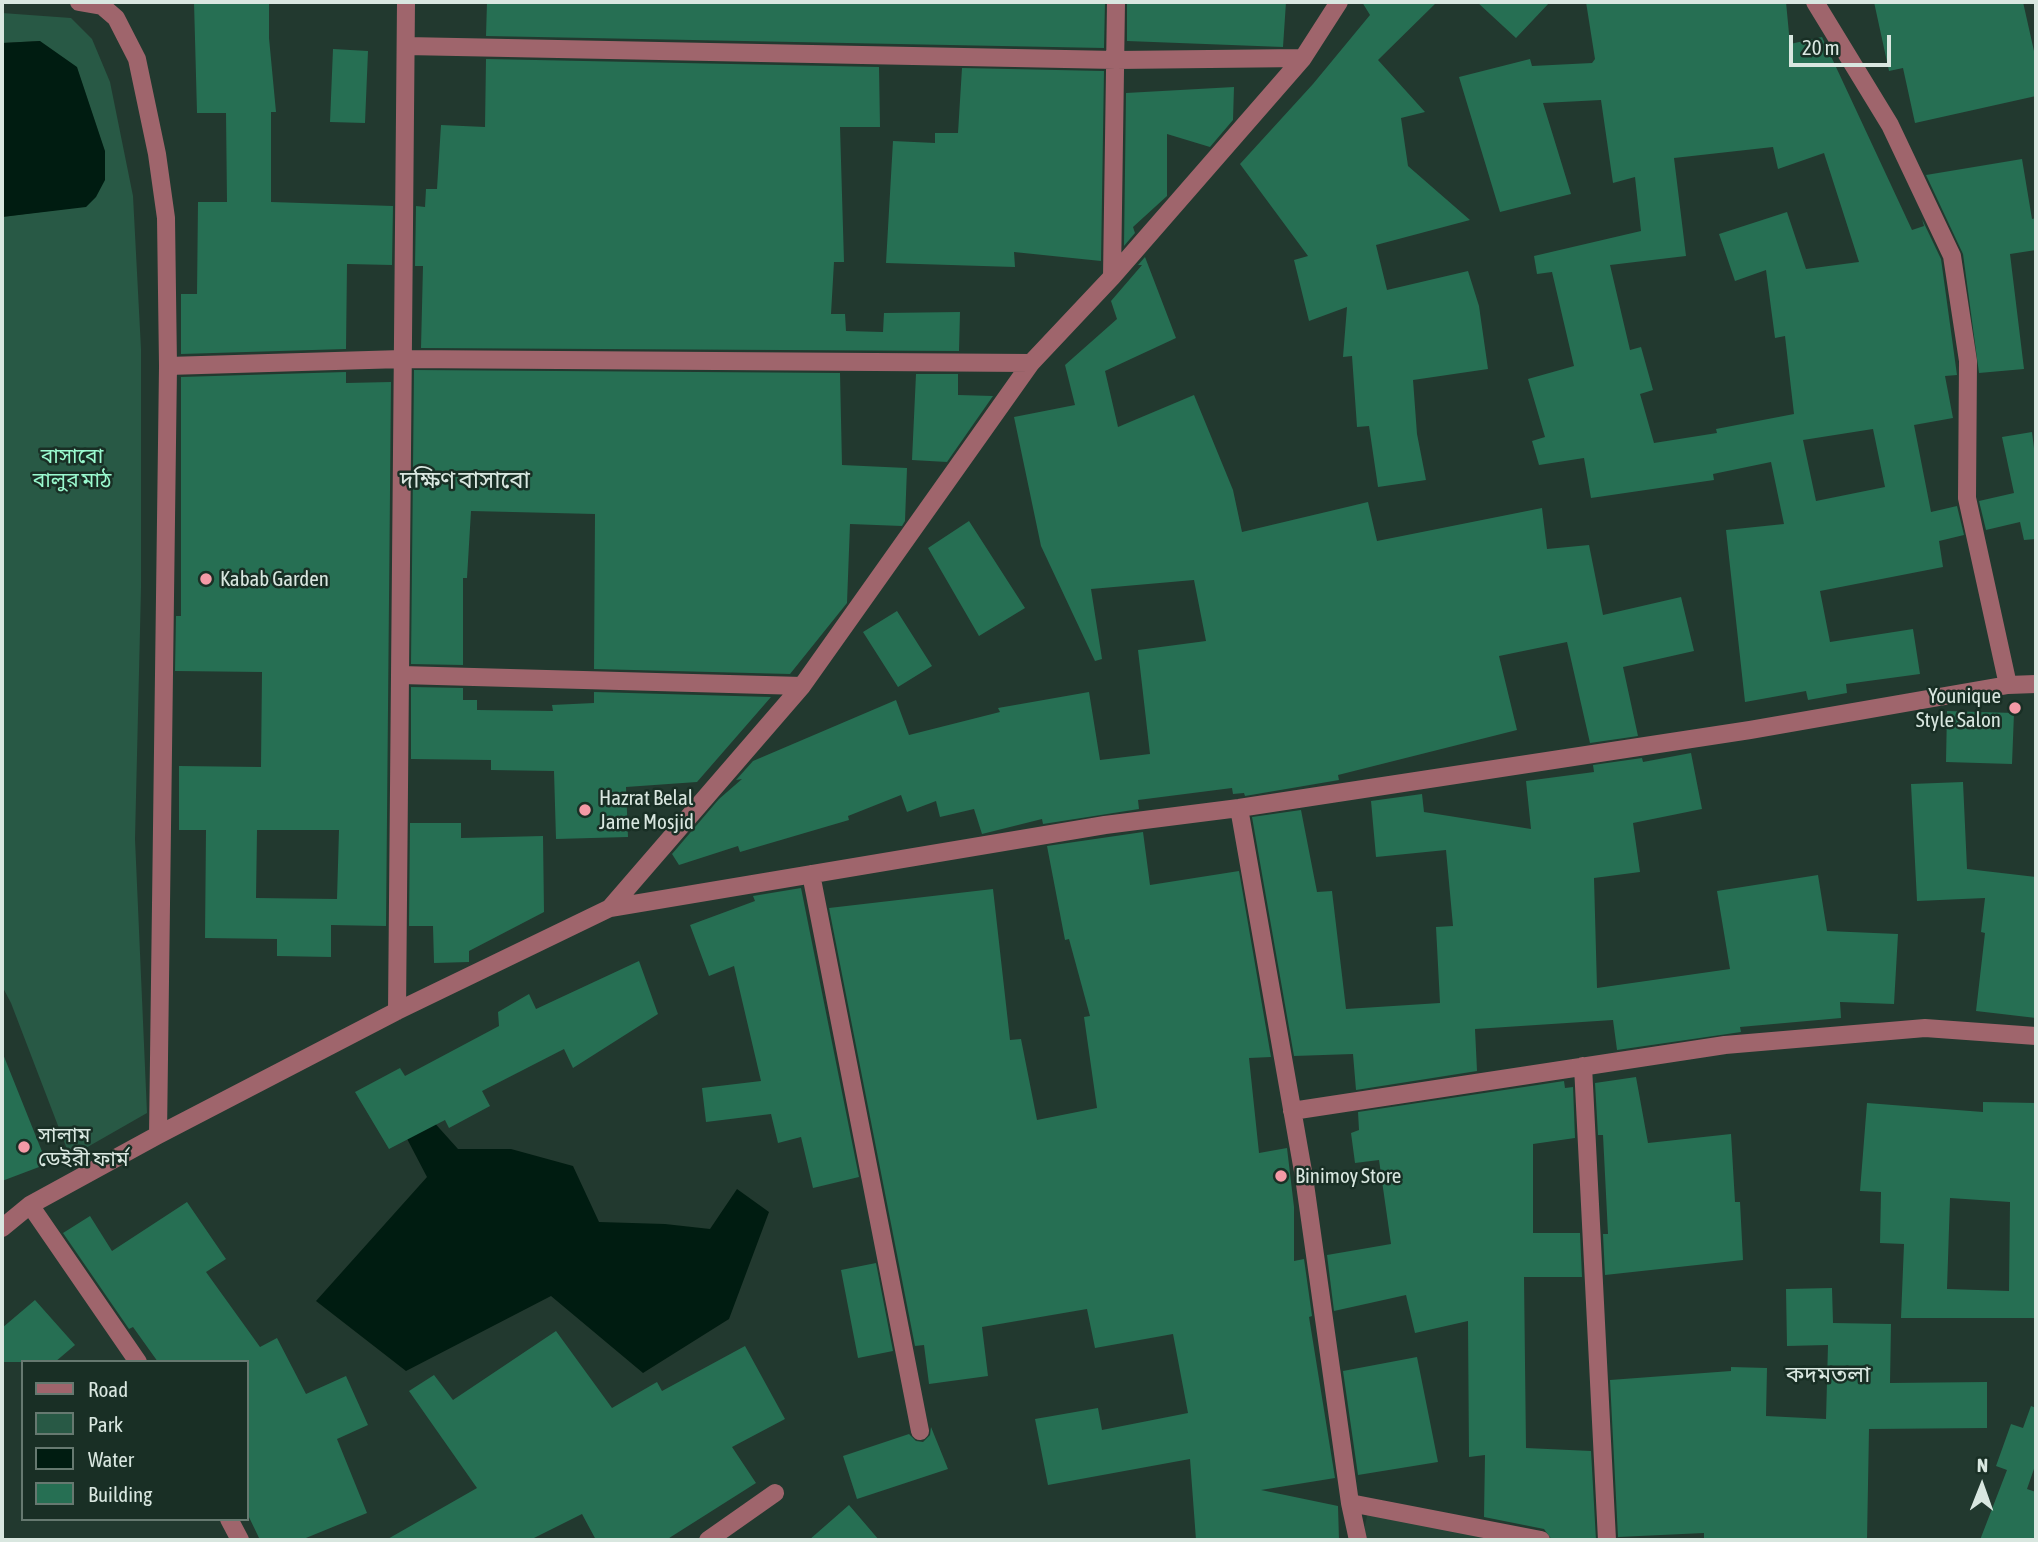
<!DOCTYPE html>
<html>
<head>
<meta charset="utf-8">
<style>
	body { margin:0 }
	#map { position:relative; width:2038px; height:1542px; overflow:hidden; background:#22392f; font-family:"Asap Condensed",sans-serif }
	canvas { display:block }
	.frame { position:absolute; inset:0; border:4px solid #d9e7e0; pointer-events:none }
	.legend { position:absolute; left:21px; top:1360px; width:228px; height:161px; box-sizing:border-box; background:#192f25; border:2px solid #667970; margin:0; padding:9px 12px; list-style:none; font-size:21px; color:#d9e7e0 }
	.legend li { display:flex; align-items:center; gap:14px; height:35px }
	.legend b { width:35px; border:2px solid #667970 }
	.north { position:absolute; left:1947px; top:1451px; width:70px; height:70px; -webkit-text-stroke:5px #192f25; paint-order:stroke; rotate:1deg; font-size:19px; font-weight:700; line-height:28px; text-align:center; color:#d9e7e0 }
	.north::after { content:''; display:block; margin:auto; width:24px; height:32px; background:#d9e7e0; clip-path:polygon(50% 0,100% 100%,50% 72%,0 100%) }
	.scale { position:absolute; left:1789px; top:35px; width:102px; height:32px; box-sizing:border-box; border:4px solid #d9e7e0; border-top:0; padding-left:9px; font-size:21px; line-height:24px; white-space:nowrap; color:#d9e7e0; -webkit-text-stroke:5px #192f25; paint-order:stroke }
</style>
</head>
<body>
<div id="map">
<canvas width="2038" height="1542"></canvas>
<div class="frame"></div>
<ul class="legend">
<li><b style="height:9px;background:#9f656c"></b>Road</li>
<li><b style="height:19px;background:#285945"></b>Park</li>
<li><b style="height:19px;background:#001c11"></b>Water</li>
<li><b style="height:19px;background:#266f53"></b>Building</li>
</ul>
<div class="north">N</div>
<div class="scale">20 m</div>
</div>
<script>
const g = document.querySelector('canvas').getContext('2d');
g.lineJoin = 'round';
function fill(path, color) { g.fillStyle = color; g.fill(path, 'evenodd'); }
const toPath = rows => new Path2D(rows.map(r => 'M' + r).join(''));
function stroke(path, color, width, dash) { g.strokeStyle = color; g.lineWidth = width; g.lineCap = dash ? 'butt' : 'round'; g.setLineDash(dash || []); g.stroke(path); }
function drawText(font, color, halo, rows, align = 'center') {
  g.font = font + ' "Asap Condensed","Noto Sans Bengali",sans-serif'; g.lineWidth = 5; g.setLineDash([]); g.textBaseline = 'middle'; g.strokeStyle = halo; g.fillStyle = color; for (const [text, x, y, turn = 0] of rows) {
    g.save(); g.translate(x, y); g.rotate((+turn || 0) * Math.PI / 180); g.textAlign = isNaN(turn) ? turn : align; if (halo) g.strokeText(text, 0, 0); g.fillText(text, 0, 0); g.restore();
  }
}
fill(toPath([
	[1368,1511,1520,1540,1362,1540]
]), '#254436');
fill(toPath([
	[2,13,71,18,92,39,110,82,133,196,141,349,141,588,135,839,147,1113,70,1157,11,1003,2,986,2,217,86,206,40,41,2,43]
]), '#285945');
fill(toPath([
	[40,41,77,67,105,151,105,180,96,197,86,207,2,217,2,43],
	[423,1110,458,1149,511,1149,573,1166,599,1222,665,1224,710,1229,737,1189,769,1212,729,1319,643,1373,551,1296,406,1371,316,1301,427,1177,404,1133]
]), '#001c11');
fill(toPath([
	[194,2,269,2,269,38,276,112,271,112,271,202,393,206,392,265,347,264,346,349,181,354,181,294,197,294,198,202,227,202,226,113,197,113],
	[487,2,1105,2,1104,48,486,36],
	[1127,2,1286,2,1283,47,1127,41],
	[1362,2,1437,2,1378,60,1425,112,1401,118,1408,166,1470,220,1376,245,1387,290,1468,271,1479,306,1488,369,1413,380,1417,434,1426,480,1378,487,1369,426,1357,427,1352,356,1343,357,1347,307,1309,321,1294,260,1308,256,1240,164,1313,84,1370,15],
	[1477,2,1550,2,1516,38],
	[1586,2,1786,2,1790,44,1822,37,1912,230,1924,226,1922,219,1941,259,1957,375,1945,376,1953,418,1914,425,1931,512,1957,506,1964,535,1939,541,1943,567,1820,591,1830,642,1913,629,1920,674,1846,684,1847,693,1808,700,1806,691,1745,702,1726,530,1784,524,1771,462,1713,474,1714,480,1591,498,1584,458,1539,465,1532,441,1545,437,1528,379,1574,366,1552,272,1537,274,1534,256,1641,231,1635,177,1613,183,1601,100,1543,103,1571,194,1500,212,1459,77,1530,59,1532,66,1592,63,1595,59],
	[1773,147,1778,169,1824,153,1859,262,1806,269,1787,212,1719,234,1735,281,1766,270,1775,338,1785,336,1794,414,1716,429,1717,433,1654,443,1640,394,1653,390,1641,347,1630,350,1610,265,1686,256,1674,158],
	[1873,429,1885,487,1816,501,1803,440],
	[1874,2,2023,2,2036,60,2036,96,1915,123,1903,68,1889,71],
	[333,49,368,51,365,123,330,122],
	[486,59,879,67,880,127,840,127,844,262,834,262,831,314,845,314,846,331,883,332,884,313,960,312,959,351,421,348,423,266,415,266,416,206,425,207,426,189,437,189,441,125,485,127],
	[962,68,1104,71,1101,261,1014,252,1015,267,886,263,893,141,935,143,935,133,958,133],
	[1234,87,1233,120,1210,147,1167,134,1167,196,1133,227,1135,233,1124,246,1126,93],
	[2022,159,2032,219,2036,218,2036,250,2010,254,2024,369,1979,373,1963,254,1926,175],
	[1145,257,1176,338,1105,371,1118,427,1194,395,1233,490,1242,532,1368,502,1377,541,1542,508,1547,549,1589,545,1603,615,1681,597,1694,651,1623,667,1638,736,1590,743,1567,642,1499,656,1517,730,1338,775,1339,780,1245,796,1244,793,1233,794,1232,788,1138,800,1139,809,1043,824,1042,819,982,834,974,809,940,817,936,801,907,812,901,795,848,816,849,820,740,852,738,846,679,865,672,854,719,799,742,779,736,780,753,761,896,700,909,735,1000,712,998,708,1089,692,1100,760,1150,754,1138,650,1206,641,1194,580,1091,589,1102,659,1095,661,1041,546,1014,417,1075,405,1065,365,1117,319,1111,301,1142,265,1138,265],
	[414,370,840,373,842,465,907,468,905,521,902,526,850,524,847,603,790,674,594,669,595,514,471,511,467,578,463,578,463,665,411,664],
	[346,372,346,383,391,382,386,926,331,925,331,957,277,956,277,939,205,938,206,830,179,830,179,766,261,767,262,672,175,671,176,616,181,616,181,377],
	[257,830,339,830,337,899,256,898],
	[916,374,958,374,958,395,993,396,947,462,912,460],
	[2032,432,2036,465,2036,539,2024,540,2020,522,1986,530,1979,501,2014,493,2002,437],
	[969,521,1025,608,979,636,928,548],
	[897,611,932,666,898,687,863,632],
	[411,687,463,688,463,700,477,700,477,710,553,711,552,705,594,703,594,692,771,697,697,782,626,787,628,837,556,839,554,771,491,770,491,760,411,759],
	[1947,711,2014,713,2012,764,1946,762],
	[1691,753,1702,809,1633,823,1640,872,1594,878,1597,988,1730,969,1717,891,1818,875,1827,931,1898,934,1894,1004,1840,1002,1841,1018,1740,1027,1741,1032,1617,1050,1613,1020,1475,1029,1477,1071,1356,1090,1353,1054,1294,1056,1252,817,1301,810,1317,892,1332,891,1346,1009,1440,1003,1436,927,1453,926,1446,850,1376,857,1371,801,1422,794,1424,812,1531,829,1526,781,1594,772,1593,765,1642,758,1643,762],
	[1963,782,1967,869,2036,877,2036,1018,1976,1011,1985,933,1981,932,1985,898,1917,901,1911,784],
	[410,823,461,823,461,838,543,836,544,912,469,951,469,962,434,963,433,926,409,926],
	[1143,832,1150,885,1239,871,1271,1057,1249,1058,1259,1153,1287,1148,1294,1207,1294,1261,1304,1259,1312,1316,1309,1317,1335,1478,1261,1490,1338,1506,1339,1540,1196,1540,1190,1459,1048,1485,1035,1419,1098,1408,1102,1430,1188,1413,1173,1334,1095,1348,1087,1309,982,1327,988,1376,929,1384,924,1345,915,1346,829,908,993,889,1010,1040,1021,1039,1037,1120,1097,1108,1084,1017,1090,1016,1069,939,1065,940,1047,846],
	[801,888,859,1177,813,1188,801,1137,778,1143,771,1114,706,1122,702,1088,761,1081,734,966,709,976,690,925,755,901,753,896],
	[639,961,658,1014,573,1068,564,1049,482,1091,490,1106,449,1128,445,1120,389,1149,355,1092,400,1068,405,1076,499,1026,498,1012,529,994,536,1009],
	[3,1054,47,1164,2,1181,2,1055],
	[1636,1077,1648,1143,1731,1134,1735,1202,1740,1202,1743,1260,1605,1275,1603,1234,1608,1234,1603,1135,1598,1135,1595,1083],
	[1564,1081,1565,1088,1573,1087,1575,1138,1533,1144,1533,1233,1580,1233,1582,1277,1524,1277,1526,1448,1591,1451,1596,1540,1552,1540,1544,1529,1484,1517,1485,1455,1469,1457,1468,1321,1415,1333,1406,1295,1334,1311,1327,1255,1391,1244,1379,1160,1355,1163,1351,1133,1359,1130,1358,1112],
	[1983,1102,2036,1103,2036,1318,1901,1318,1904,1244,1880,1243,1881,1192,1860,1191,1867,1103,1983,1112],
	[1950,1198,2010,1202,2009,1291,1947,1289],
	[187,1202,226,1259,206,1272,260,1347,277,1338,306,1394,346,1376,368,1425,337,1439,367,1513,301,1540,260,1540,247,1513,247,1362,158,1362,133,1327,129,1329,63,1233,90,1216,112,1251],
	[876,1263,893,1351,858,1358,841,1270],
	[1832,1288,1833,1323,1891,1324,1890,1383,1987,1382,1987,1428,1869,1429,1867,1540,1704,1540,1704,1533,1618,1537,1610,1380,1731,1371,1731,1367,1767,1368,1766,1416,1826,1419,1828,1345,1787,1346,1786,1289],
	[35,1300,75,1345,55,1362,2,1362,2,1328],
	[556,1331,612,1408,657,1382,662,1391,745,1346,785,1419,732,1447,756,1483,666,1540,596,1540,582,1514,530,1540,386,1540,477,1488,409,1391,434,1375,453,1400],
	[1417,1357,1438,1462,1358,1475,1343,1371],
	[2031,1406,2036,1408,2036,1463,2027,1489,2036,1492,2036,1540,1980,1540,2007,1470,1996,1466,2011,1424,2023,1428],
	[931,1427,948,1469,857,1499,843,1456,909,1434,916,1441,923,1442,930,1435],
	[849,1505,879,1540,809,1540]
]), '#266f53');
stroke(toPath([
	[79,2,102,6,116,18,137,59,157,154,166,218,168,366,158,1135],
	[1815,2,1890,125,1952,256,1968,361,1967,498,2008,685],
	[406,46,1116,60,1303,58],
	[1112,277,1116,2],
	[168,366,402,359,1031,363],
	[401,675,802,686],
	[1239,808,1304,1177,1350,1503,1541,1540],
	[811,874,920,1431],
	[610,908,1105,825,1239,808,1750,730,2008,685,2036,684],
	[397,1011,406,2],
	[1583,1066,1607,1540],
	[1292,1111,1725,1045,1925,1028,2036,1036],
	[30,1205,138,1362],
	[2,1228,30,1205,158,1135,397,1011,610,908,802,686,1031,363,1112,277,1303,58,1339,2],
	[1350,1503,1358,1540],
	[229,1519,240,1540],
	[708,1540,775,1493]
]), '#9f656c', 18);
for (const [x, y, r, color] of [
	[206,579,7,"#f49aa6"],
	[2015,708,7,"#f49aa6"],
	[585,810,7,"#f49aa6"],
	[24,1147,7,"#f49aa6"],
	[1281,1176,7,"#f49aa6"]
]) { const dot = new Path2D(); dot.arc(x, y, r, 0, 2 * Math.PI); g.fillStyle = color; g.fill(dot); stroke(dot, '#192f25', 2.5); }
drawText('21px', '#9afacf', '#192f25', [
	["বাসাবো",72,456],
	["বালুর মাঠ",72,480]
]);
drawText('21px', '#d9e7e0', '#192f25', [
	["Kabab Garden",220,579],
	["Younique",2001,696,"right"],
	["Style Salon",2001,720,"right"],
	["Hazrat Belal",599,798],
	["Jame Mosjid",599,822],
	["সালাম",38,1135],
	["ডেইরী ফার্ম",38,1159],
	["Binimoy Store",1295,1176]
], 'left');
drawText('23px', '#d9e7e0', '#192f25', [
	["কদমতলা",1828,1375]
]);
drawText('24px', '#d9e7e0', '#192f25', [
	["দক্ষিণ বাসাবো",465,480]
]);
</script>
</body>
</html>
